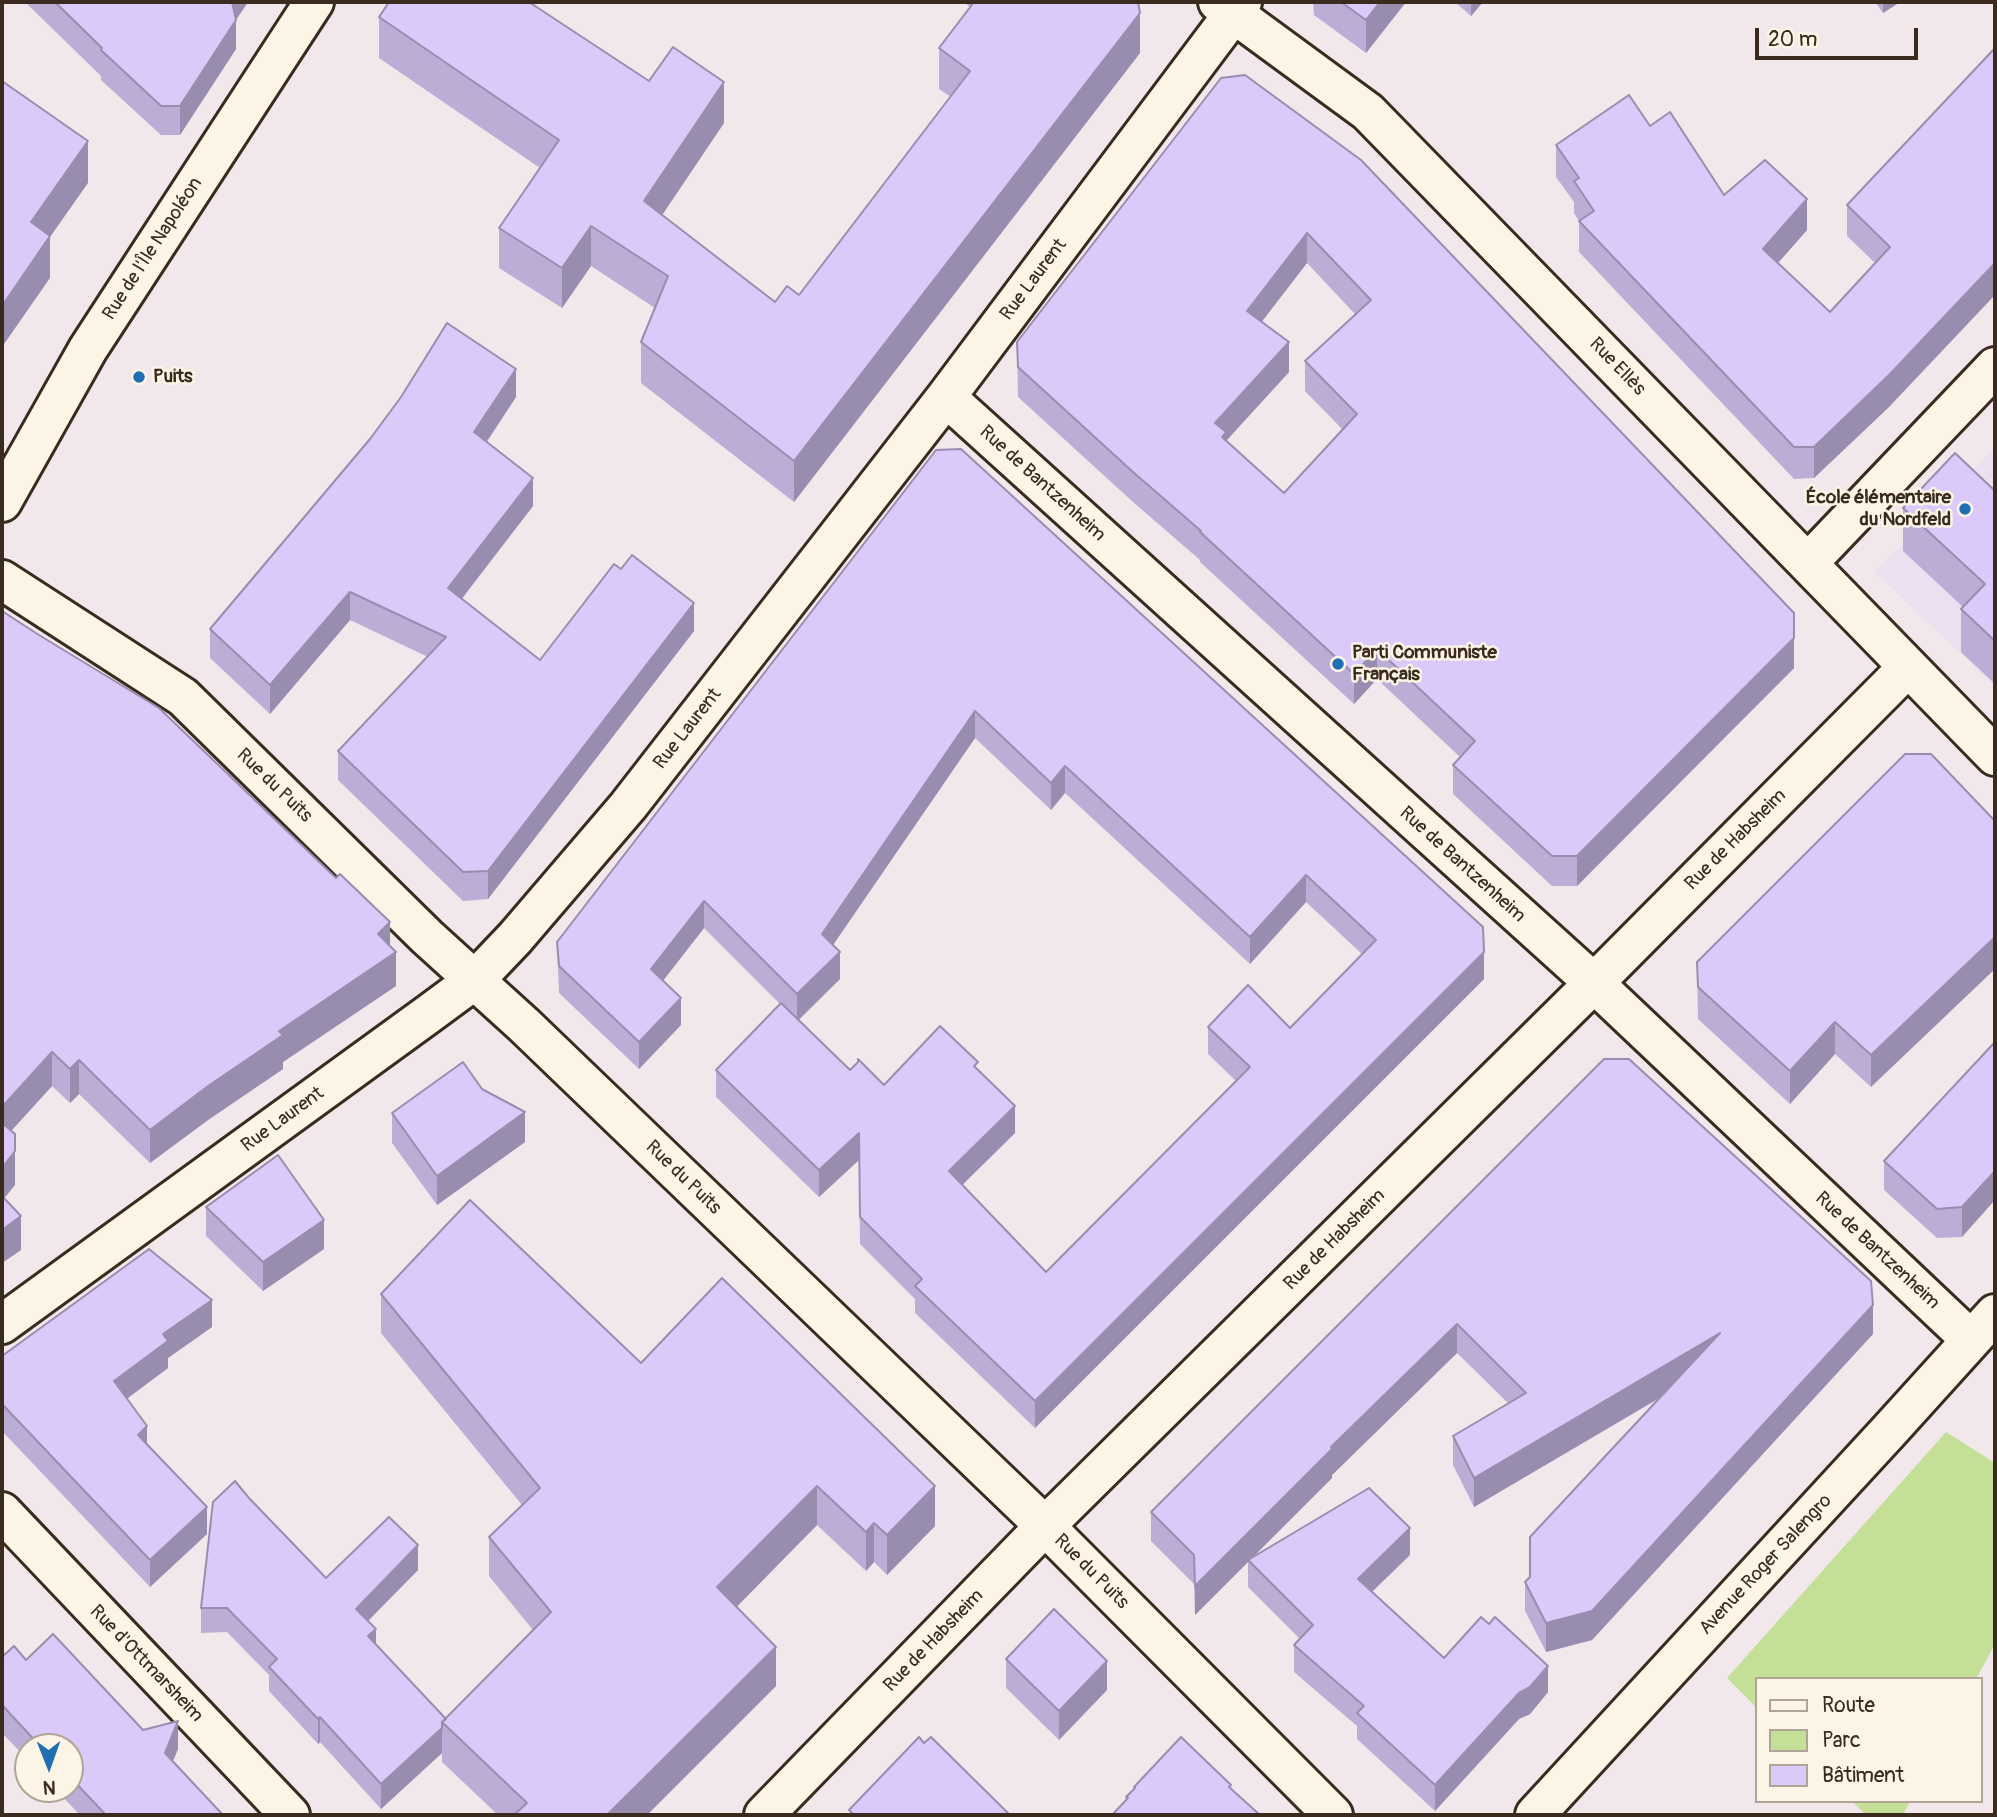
<!DOCTYPE html>
<html>
<head>
<meta charset="utf-8">
<style>
	body { margin:0 }
	#map { position:relative; width:1997px; height:1817px; overflow:hidden; background:#f2e8eb; font-family:Pangolin,sans-serif }
	canvas { display:block }
	.frame { position:absolute; inset:0; border:4px solid #3b2a1e; pointer-events:none }
	.legend { position:absolute; left:1755px; top:1677px; width:228px; height:126px; box-sizing:border-box; background:#fcf5e5; border:2px solid #afa495; margin:0; padding:9px 12px; list-style:none; font-size:21px; color:#3b2a1e }
	.legend li { display:flex; align-items:center; gap:14px; height:35px }
	.legend b { width:35px; border:2px solid #afa495 }
	.north { position:absolute; left:14px; top:1733px; width:70px; height:70px; box-sizing:border-box; background:#fcf5e5; border:2px solid #afa495; border-radius:50%; rotate:179deg; font-size:19px; font-weight:700; line-height:28px; text-align:center; color:#3b2a1e }
	.north::after { content:''; display:block; margin:auto; width:24px; height:32px; background:#1f6fb2; clip-path:polygon(50% 0,100% 100%,50% 72%,0 100%) }
	.scale { position:absolute; left:1755px; top:28px; width:163px; height:32px; box-sizing:border-box; border:4px solid #3b2a1e; border-top:0; padding-left:9px; font-size:21px; line-height:24px; white-space:nowrap; color:#3b2a1e; -webkit-text-stroke:5px #fcf5e5; paint-order:stroke }
</style>
</head>
<body>
<div id="map">
<canvas width="1997" height="1817"></canvas>
<div class="frame"></div>
<ul class="legend">
<li><b style="height:9px;background:#fcf5e5"></b>Route</li>
<li><b style="height:19px;background:#c4df96"></b>Parc</li>
<li><b style="height:19px;background:#dbc9fa"></b>Bâtiment</li>
</ul>
<div class="north">N</div>
<div class="scale">20 m</div>
</div>
<script>
const g = document.querySelector('canvas').getContext('2d');
g.lineJoin = 'round';
function fill(path, color) { g.fillStyle = color; g.fill(path, 'evenodd'); }
const toPath = rows => new Path2D(rows.map(r => 'M' + r).join(''));
function stroke(path, color, width, dash) { g.strokeStyle = color; g.lineWidth = width; g.lineCap = dash ? 'butt' : 'round'; g.setLineDash(dash || []); g.stroke(path); }
function drawText(font, color, halo, rows, align = 'center') {
  g.font = font + ' Pangolin,sans-serif'; g.lineWidth = 5; g.setLineDash([]); g.textBaseline = 'middle'; g.strokeStyle = halo; g.fillStyle = color; for (const [text, x, y, turn = 0] of rows) {
    g.save(); g.translate(x, y); g.rotate((+turn || 0) * Math.PI / 180); g.textAlign = isNaN(turn) ? turn : align; if (halo) g.strokeText(text, 0, 0); g.fillText(text, 0, 0); g.restore();
  }
}
fill(toPath([
	[1995,447,1995,687,1875,572]
]), '#ebdff0');
fill(toPath([
	[1946,1432,1995,1463,1995,1644,1976,1679,1757,1679,1757,1708,1727,1678],
	[1852,1801,1910,1801,1903,1815,1866,1815]
]), '#c4df96');
const minor = toPath([
	[1218,2,1368,112,1995,756],
	[946,397,1594,983,1971,1340],
	[1808,563,1995,367],
	[2,580,183,697,427,937,524,1025,1045,1526,1333,1815],
	[2,1324,430,1013,476,979,515,938,628,806,946,397,1242,2],
	[2,1512,290,1815],
	[764,1815,1045,1526,1594,983,1908,667],
	[1535,1815,1889,1431,1995,1314]
]);
const primary = toPath([
	[2,502,88,349,314,2]
]);
stroke(minor, '#3b2a1e', 44);
stroke(primary, '#3b2a1e', 44);
stroke(minor, '#fcf5e5', 38);
stroke(primary, '#fcf5e5', 38);
fill(toPath([
	[25,2,248,2,236,20,236,49,180,135,161,135,101,80,101,76],
	[389,2,536,2,534,5,649,81,724,123,662,215,775,302,799,295,951,97,939,89,939,48,970,7,963,2,1138,2,1140,53,794,502,641,383,641,342,655,308,591,266,562,308,499,268,499,228,540,168,379,58,379,17],
	[1313,2,1406,2,1366,53,1314,15],
	[1455,2,1483,2,1471,16],
	[1875,2,1900,2,1883,13],
	[1995,48,1890,406,1814,478,1794,479,1579,252,1579,221,1574,213,1574,202,1556,177,1556,145,1650,126,1724,195,1807,230,1778,263,1830,312,1875,263,1847,236,1847,205],
	[1221,78,1794,643,1794,668,1577,886,1552,886,1453,794,1453,765,1460,757,1377,679,1354,704,1200,562,1200,560,1133,502,1018,397,1017,342],
	[1307,263,1355,314,1305,361,1305,391,1343,430,1284,493,1226,441,1289,372,1261,322],
	[516,397,487,442,533,506,462,599,540,660,694,631,488,899,463,901,338,780,338,751,428,657,350,620,270,714,210,658,210,629],
	[936,450,1484,979,1035,1428,915,1313,915,1299,860,1244,859,1160,819,1197,716,1097,716,1070,780,1004,704,928,663,981,681,1025,639,1069,559,993,557,942],
	[975,738,1051,810,1065,793,1250,964,1306,902,1362,954,1290,1028,1208,1027,1208,1054,1236,1081,1046,1272,962,1185,1015,1133,978,1069,884,1085,850,1070,799,1020,840,979,833,945],
	[1995,491,1995,684,1961,652,1961,609,1963,607,1903,551,1903,508],
	[2,611,390,946,396,986,283,1062,283,1069,208,1120,150,1163,79,1094,70,1103,52,1086,11,1131,15,1185,4,1198,21,1250,2,1263],
	[1905,754,1871,1087,1835,1054,1790,1104,1698,1019,1697,962],
	[1995,1042,1962,1237,1937,1238,1884,1190,1884,1161],
	[1604,1059,1873,1334,1592,1640,1546,1652,1525,1611,1525,1582,1660,1398,1474,1507,1453,1465,1453,1436,1508,1403,1457,1353,1332,1475,1332,1478,1251,1559,1410,1555,1372,1592,1444,1658,1548,1692,1530,1714,1519,1719,1435,1811,1357,1739,1357,1726,1294,1672,1294,1645,1300,1639,1248,1587,1248,1562,1195,1615,1194,1584,1151,1541,1151,1512],
	[482,1089,525,1142,437,1205,392,1143,392,1113],
	[206,1207,324,1249,263,1291,206,1236],
	[381,1294,641,1363,935,1526,887,1575,874,1562,866,1571,817,1525,736,1607,776,1686,647,1815,498,1815,442,1762,442,1753,381,1809,320,1742,318,1744,269,1691,269,1675,227,1632,201,1633,201,1608,249,1498,326,1578,418,1570,368,1621,376,1644,446,1719,533,1630,489,1576,489,1537,522,1505,381,1333],
	[212,1327,168,1358,168,1368,127,1399,147,1443,207,1534,150,1587,2,1431,2,1356],
	[2,1657,26,1660,143,1730,178,1749,173,1761,223,1815,80,1815,55,1789,70,1789,70,1747,28,1747,28,1760,2,1733],
	[1006,1659,1107,1690,1059,1740,1006,1688]
]), '#bcadd7');
fill(toPath([
	[231,2,248,2,231,27],
	[1380,2,1406,2,1366,53,1366,20],
	[1471,2,1483,2,1471,16],
	[1883,2,1900,2,1883,13],
	[1140,13,1140,53,794,502,794,461],
	[236,20,236,49,180,135,180,106],
	[724,82,724,123,644,242,644,201],
	[88,141,88,183,50,237,50,278,2,347,2,306,31,222],
	[1807,199,1807,230,1763,280,1763,249],
	[591,226,591,266,562,308,562,268],
	[1307,233,1307,263,1247,341,1247,311],
	[1995,263,1995,295,1890,406,1814,478,1814,447],
	[1289,342,1289,372,1226,441,1226,462,1215,423],
	[516,369,516,397,474,460,474,432],
	[533,478,533,506,448,616,448,588],
	[350,592,350,620,270,714,270,685],
	[694,603,694,631,488,899,488,871],
	[1794,613,1794,668,1577,886,1577,856],
	[1377,649,1377,679,1354,704,1354,674],
	[975,711,975,738,822,961,822,934],
	[1065,766,1065,793,1051,810,1051,783],
	[1306,875,1306,902,1250,964,1250,937],
	[704,901,704,928,651,996,651,969],
	[390,922,390,955,396,952,396,986,283,1062,283,1069,208,1120,150,1163,150,1130,279,1031],
	[1995,937,1995,969,1871,1087,1871,1055],
	[840,952,840,979,797,1021,797,994],
	[1484,952,1484,979,1035,1428,1035,1401],
	[681,998,681,1025,639,1069,639,1042],
	[1835,1022,1835,1054,1790,1104,1790,1071],
	[52,1052,52,1086,2,1141,2,1107],
	[79,1060,79,1094,70,1103,70,1069],
	[1015,1106,1015,1133,949,1198,949,1171],
	[525,1112,525,1142,437,1205,437,1176],
	[859,1133,859,1160,819,1197,819,1170],
	[15,1151,15,1185,2,1201,2,1168],
	[1995,1171,1995,1200,1962,1237,1962,1207],
	[21,1216,21,1250,2,1263,2,1230],
	[324,1220,324,1249,263,1291,263,1262],
	[212,1300,212,1327,168,1358,168,1368,114,1408,114,1381,163,1334],
	[1873,1305,1873,1334,1592,1640,1546,1652,1546,1623],
	[1457,1324,1457,1353,1332,1475,1332,1478,1195,1615,1195,1586,1331,1447],
	[1720,1333,1720,1362,1474,1507,1474,1478],
	[147,1426,147,1453,138,1435],
	[817,1486,817,1525,717,1627,717,1587],
	[935,1486,935,1526,887,1575,887,1535],
	[207,1507,207,1534,150,1587,150,1560],
	[874,1523,874,1562,866,1571,866,1532],
	[1410,1528,1410,1555,1358,1605,1358,1579],
	[4,1545,4,1575,2,1577,2,1547],
	[418,1545,418,1570,356,1633,356,1609],
	[376,1629,376,1654,368,1636],
	[776,1647,776,1686,647,1815,607,1815],
	[1107,1661,1107,1690,1059,1740,1059,1711],
	[1548,1666,1548,1692,1530,1714,1519,1719,1435,1811,1435,1785,1519,1693],
	[320,1717,320,1742,318,1744,318,1719],
	[178,1721,178,1749,165,1780,165,1753],
	[442,1728,442,1753,381,1809,381,1784]
]), '#998daf');
const building = toPath([
	[55,2,232,2,236,20,180,106,161,106,101,50,102,48,55,2],
	[389,2,529,2,649,81,673,47,724,82,644,201,775,302,787,286,799,295,970,71,939,48,974,2,1138,2,1140,13,794,461,641,342,668,276,591,226,562,268,499,228,559,140,379,17,389,2],
	[1341,2,1380,2,1366,20,1341,2],
	[1995,48,1995,263,1890,374,1814,447,1794,447,1579,221,1594,211,1574,181,1579,178,1556,145,1629,95,1650,126,1670,112,1724,195,1765,160,1807,199,1763,249,1830,312,1890,247,1847,205,1995,48],
	[1245,75,1361,160,1794,613,1794,638,1577,856,1552,856,1453,765,1475,741,1377,649,1354,674,1200,532,1201,531,1133,472,1018,367,1017,342,1221,78,1245,75],
	[1307,233,1371,300,1305,361,1357,414,1284,493,1222,437,1226,432,1215,423,1289,342,1247,311,1307,233],
	[2,81,88,141,31,222,50,236,2,306,2,81],
	[447,323,516,369,474,432,533,478,448,588,540,660,614,564,621,569,632,555,694,603,488,871,463,872,338,751,446,637,350,592,270,685,210,629,370,439,401,397,447,323],
	[961,449,1483,927,1484,952,1035,1401,915,1286,922,1279,860,1217,859,1133,819,1170,716,1070,781,1003,850,1070,858,1062,858,1059,884,1085,940,1026,978,1062,974,1066,1015,1106,949,1171,1046,1272,1250,1067,1208,1027,1248,985,1290,1028,1376,940,1306,875,1250,937,1065,766,1051,783,975,711,822,934,840,952,797,994,704,901,651,969,681,998,639,1042,559,966,557,942,936,450,961,449],
	[1955,453,1995,491,1995,641,1961,609,1985,584,1903,508,1955,453],
	[2,611,39,635,159,708,336,878,340,874,390,922,378,934,396,952,279,1031,283,1035,208,1086,150,1130,79,1060,70,1069,52,1052,2,1107,2,611],
	[1905,754,1931,754,1995,821,1995,937,1871,1055,1835,1022,1790,1071,1698,987,1697,962,1905,754],
	[1995,1042,1995,1171,1962,1207,1937,1209,1884,1161,1995,1042],
	[1604,1059,1629,1059,1871,1281,1873,1305,1592,1611,1546,1623,1525,1582,1530,1577,1530,1537,1720,1333,1474,1478,1453,1436,1526,1393,1457,1324,1331,1447,1332,1449,1195,1586,1194,1555,1151,1512,1604,1059],
	[463,1062,482,1089,525,1112,437,1176,392,1113,463,1062],
	[2,1123,15,1134,15,1151,2,1168,2,1123],
	[278,1155,324,1220,263,1262,206,1207,278,1155],
	[2,1196,21,1216,2,1230,2,1196],
	[470,1200,641,1363,722,1278,935,1486,887,1535,874,1523,866,1532,817,1486,717,1587,776,1647,607,1815,514,1815,527,1803,442,1722,551,1612,489,1537,540,1488,381,1294,470,1200],
	[149,1249,212,1300,163,1334,168,1341,114,1381,147,1426,138,1435,207,1507,150,1560,2,1404,2,1356,149,1249],
	[235,1481,249,1498,326,1578,389,1517,418,1545,356,1609,376,1629,368,1636,446,1719,442,1722,442,1728,381,1784,320,1717,318,1719,269,1667,277,1659,227,1608,201,1608,213,1502,235,1481],
	[1369,1488,1410,1528,1358,1579,1444,1658,1481,1617,1489,1624,1495,1617,1548,1666,1530,1687,1519,1693,1435,1785,1357,1713,1364,1706,1294,1645,1313,1625,1248,1560,1369,1488],
	[1054,1609,1107,1661,1059,1711,1006,1659,1054,1609],
	[53,1634,143,1730,178,1721,165,1753,223,1815,106,1815,70,1777,70,1747,41,1747,2,1705,2,1657,14,1646,26,1660,53,1634],
	[919,1737,924,1743,931,1737,1010,1815,852,1815,853,1814,849,1810,919,1737],
	[1181,1737,1231,1785,1229,1787,1260,1815,1112,1815,1128,1798,1126,1797,1135,1788,1134,1787,1181,1737]
]);
fill(building, '#dbc9fa');
stroke(building, '#998daf', 2);
for (const [x, y, r, color] of [
	[139,377,7,"#1f6fb2"],
	[1965,509,7,"#1f6fb2"],
	[1338,664,7,"#1f6fb2"]
]) { const dot = new Path2D(); dot.arc(x, y, r, 0, 2 * Math.PI); g.fillStyle = color; g.fill(dot); stroke(dot, '#fcf5e5', 2.5); }
drawText('19px', '#3b2a1e', '#fcf5e5', [
	["Rue de l'Île Napoléon",153,249,-57],
	["Rue Laurent",1034,280,-53],
	["Rue Ellès",1617,367,46],
	["Rue de Bantzenheim",1042,484,42],
	["Rue Laurent",688,729,-52],
	["Rue du Puits",274,786,44],
	["Rue de Habsheim",1736,840,-45],
	["Rue de Bantzenheim",1462,865,42],
	["Rue Laurent",283,1120,-36],
	["Rue du Puits",683,1178,44],
	["Rue de Habsheim",1335,1240,-45],
	["Rue de Bantzenheim",1877,1251,43],
	["Avenue Roger Salengro",1766,1565,-47],
	["Rue du Puits",1091,1572,45],
	["Rue de Habsheim",934,1641,-46],
	["Rue d'Ottmarsheim",146,1664,46]
]);
drawText('bold 19px', '#3b2a1e', '#fcf5e5', [
	["Puits",153,377],
	["École élémentaire",1951,498,"right"],
	["du Nordfeld",1951,520,"right"],
	["Parti Communiste",1352,653],
	["Français",1352,675]
], 'left');
</script>
</body>
</html>
